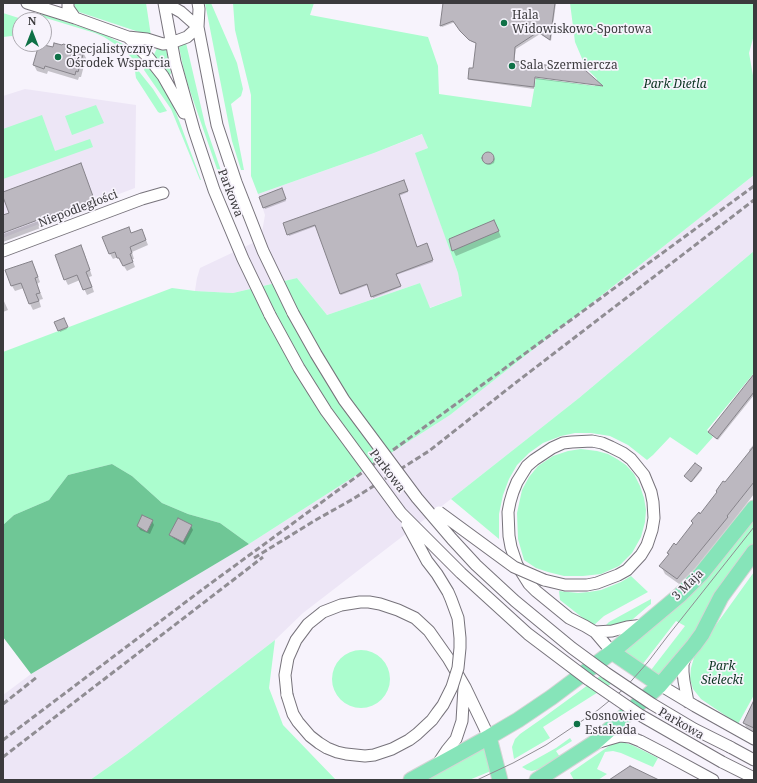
<!DOCTYPE html>
<html>
<head>
<meta charset="utf-8">
<style>
	body { margin:0 }
	#map { position:relative; width:757px; height:783px; overflow:hidden; background:#f7f3fc; font-family:"Noto Serif",serif }
	canvas { display:block }
	.frame { position:absolute; inset:0; border:4px solid #3b3a3d; pointer-events:none }
	.north { position:absolute; left:12px; top:12px; width:40px; height:40px; box-sizing:border-box; background:#f7f3fc; border:1px solid #aca9b0; border-radius:50%; rotate:0deg; font-size:11px; font-weight:700; line-height:16px; text-align:center; color:#3b3a3d }
	.north::after { content:''; display:block; margin:auto; width:14px; height:18px; background:#0f7147; clip-path:polygon(50% 0,100% 100%,50% 72%,0 100%) }
</style>
</head>
<body>
<div id="map">
<canvas width="757" height="783"></canvas>
<div class="frame"></div>
<div class="north">N</div>
</div>
<script>
const g = document.querySelector('canvas').getContext('2d');
g.lineJoin = 'round';
function fill(path, color) { g.fillStyle = color; g.fill(path, 'evenodd'); }
const toPath = rows => new Path2D(rows.map(r => 'M' + r).join(''));
function stroke(path, color, width, dash) { g.strokeStyle = color; g.lineWidth = width; g.lineCap = dash ? 'butt' : 'round'; g.setLineDash(dash || []); g.stroke(path); }
function drawText(font, color, halo, rows, align = 'center') {
  g.font = font + ' "Noto Serif",serif'; g.lineWidth = 3.5; g.setLineDash([]); g.textBaseline = 'middle'; g.strokeStyle = halo; g.fillStyle = color; for (const [text, x, y, turn = 0] of rows) {
    g.save(); g.translate(x, y); g.rotate((+turn || 0) * Math.PI / 180); g.textAlign = isNaN(turn) ? turn : align; if (halo) g.strokeText(text, 0, 0); g.fillText(text, 0, 0); g.restore();
  }
}
fill(toPath([
	[25,89,136,105,135,188,18,232,3,238,3,96],
	[423,134,428,148,416,153,458,273,462,296,429,308,420,283,327,315,297,278,233,293,195,291,197,278,200,268,255,242,253,237,262,232,265,215,258,194,374,153],
	[754,175,754,251,579,398,451,499,303,613,275,640,127,754,90,780,3,780,3,695,31,674,249,544,450,415]
]), '#ede6f6');
fill(toPath([
	[74,3,146,3,151,36,79,12,75,9],
	[205,3,211,3,237,63,243,89,241,96,231,104,244,170,241,170,232,141],
	[233,3,314,3,310,15,428,37,438,66,439,94,531,107,536,78,595,86,597,79,586,68,575,42,570,3,754,3,754,35,749,53,754,81,754,175,450,415,249,544,220,523,188,514,162,503,132,476,112,464,68,475,49,500,14,515,3,525,3,352,172,288,195,291,233,293,297,278,327,315,420,283,430,308,462,296,458,273,415,153,428,148,422,134,374,153,258,194,251,176,251,95,235,30],
	[3,13,25,20,20,20,20,35,3,37],
	[39,13,103,34,127,46,135,52,141,57,136,62,124,50,104,37,95,33,36,15],
	[186,43,205,124,230,197,227,198,189,88,184,71,179,47],
	[157,48,166,49,171,73,170,75,168,75,153,57],
	[147,64,154,72,169,95,180,123,201,180,200,180,171,109,144,70,145,66],
	[137,69,153,89,167,111,160,113,158,112,136,78,135,71],
	[96,105,104,123,72,135,65,116],
	[42,115,55,151,90,139,93,147,3,179,3,129],
	[754,251,754,373,707,430,713,437,697,455,670,437,653,455,647,460,628,445,610,436,591,433,575,433,561,436,543,443,529,453,517,465,509,479,503,495,499,514,499,539,451,499,579,398],
	[581,449,597,451,608,454,617,459,626,465,634,474,640,486,644,498,646,510,645,522,641,537,632,553,619,566,601,574,583,576,564,576,548,572,536,568,524,560,518,539,517,513,522,490,529,477,538,466,553,456,568,451],
	[754,519,754,543,718,590,697,631,660,676,651,670,685,626,676,621,642,665,624,650],
	[754,572,754,695,738,724,701,699,693,689,690,679,691,668,695,654],
	[631,576,648,592,604,616,593,626,560,600,559,591,578,593,589,592,601,590,621,582],
	[651,599,651,604,647,607,633,619,625,624,604,627,609,622],
	[275,640,269,688,283,725,336,780,90,780,127,754],
	'332 679a29 29 0 1 1 58 0a29 29 0 1 1-58 0Z',
	[603,674,614,682,543,727,550,738,514,759,512,747,515,739,520,734,540,720],
	[570,738,572,741,556,751,560,757,540,769,532,771,527,770,522,767,556,748],
	[622,742,632,745,658,758,653,767,621,753,613,751,605,752,597,769,607,774,598,780,574,780,570,773,609,746,616,743],
	[481,749,483,749,485,750,491,771,469,780,425,780]
]), '#abfdce');
fill(toPath([
	[112,464,132,476,162,503,188,514,220,523,249,544,31,674,3,637,3,525,14,515,49,500,68,475]
]), '#6fc796');
fill(toPath([
	[444,3,556,3,551,41,540,34,516,49,514,62,530,75,530,77,602,87,535,79,534,89,470,80,469,78,473,69,477,44,472,42,462,33,455,22,442,27,441,26],
	[54,48,75,48,77,50,83,52,86,58,81,77,79,77,78,80,48,71,47,74,37,71,34,65],
	[487,153,491,154,495,159,494,163,490,165,486,164,483,159,484,155],
	[404,182,408,192,399,196,417,248,427,246,433,262,396,275,401,287,373,298,368,285,341,295,316,226,289,236,288,234],
	[282,191,286,201,265,209,260,198],
	[95,200,97,207,3,242,3,234],
	[497,227,501,237,456,256,453,250],
	[128,228,132,234,144,235,148,245,132,252,134,259,132,259,135,267,127,271,122,263,121,263,118,257,113,259,110,254,104,238],
	[81,247,84,252,92,276,89,277,94,292,87,295,80,280,68,285,65,279],
	[32,262,35,268,40,282,37,284,43,299,39,300,41,307,33,310,30,304,24,288,15,291,12,286,7,270],
	[3,299,8,310,3,312],
	[63,319,67,329,60,332,55,322],
	[754,376,754,395,718,440,711,434],
	[754,444,754,494,731,524,731,525,682,586,665,574,661,566,669,555,668,553,676,546,750,452,749,450],
	[701,469,702,470,692,482,686,478],
	[152,521,154,525,150,534,140,530,138,526],
	[191,526,193,530,185,545,173,538,171,535],
	[754,705,754,732,747,729,744,723]
]), '#0003');
const building = toPath([
	[443,3,555,3,550,40,538,32,515,47,514,61,585,70,603,86,535,77,534,87,468,79,469,68,473,68,476,43,469,40,460,31,453,21,440,26,443,3],
	[54,43,62,45,63,44,76,47,75,49,84,51,78,72,76,71,75,75,45,66,44,69,33,65,39,44,53,47,54,43],
	'482 158a6 6 0 1 1 12 0a6 6 0 1 1-12 0Z',
	[81,163,94,199,3,233,3,215,9,213,3,197,3,192,81,163],
	[404,180,408,191,399,194,417,247,427,243,433,260,396,274,401,286,371,297,367,284,340,294,315,225,287,235,283,223,404,180],
	[282,188,286,199,263,208,259,197,282,188],
	[494,220,499,231,452,251,449,239,494,220],
	[129,227,131,233,142,229,146,240,130,247,132,253,130,254,133,262,123,266,119,258,117,258,115,252,109,254,102,237,129,227],
	[81,245,90,270,86,272,92,287,83,290,77,275,64,280,55,255,81,245],
	[32,261,38,277,35,278,40,293,36,294,39,301,29,304,21,283,11,286,5,270,32,261],
	[64,318,68,327,58,331,54,322,64,318],
	[754,374,754,392,717,439,708,432,754,374],
	[754,446,754,482,727,516,728,517,677,579,659,566,669,554,667,553,674,543,676,545,693,523,691,521,699,512,700,514,717,492,716,491,723,481,725,482,754,446],
	[695,463,702,468,691,482,684,476,695,463],
	[142,515,153,520,147,532,137,526,142,515],
	[178,518,192,525,183,542,169,535,178,518],
	[754,700,754,728,743,723,754,700],
	[630,766,659,780,609,780,630,766]
]);
fill(building, '#bcb8c0');
stroke(building, '#86838a', 1);
const minor = toPath([
	[27,3,75,18,128,37,147,39,163,44,171,43,187,37,198,27],
	[68,3,68,8,75,18],
	[164,3,175,62,194,130,214,190,243,259,270,315],
	[165,3,181,12,198,27],
	[198,3,199,9,198,27,217,125,236,182,263,251,293,313],
	[128,37,148,57,163,76,184,113],
	[3,251,142,199,163,193],
	[544,580,565,585,587,585,597,583,618,575,627,570,641,555,647,545,652,530,654,518,653,502,651,492,644,475,631,459,623,453,611,447,602,443,592,441,572,442,563,443,552,448,534,460,527,466,517,482,513,492,510,502,508,512,509,536,511,547,517,565,529,584,536,591,569,618,585,626,595,632,612,652],
	[595,632,612,631,627,627,644,625],
	[686,656,683,664,683,672,684,681,688,702],
	[660,685,695,706,754,739],
	[287,695,285,675,288,658,296,640,308,624,323,612,341,605,360,602,369,602,380,604,398,610,415,618,429,631,448,658,465,687,489,737],
	[596,743,620,736,630,737,640,741,665,754,713,780],
	[730,747,754,760],
	[722,762,754,778],
	[437,765,447,750,456,739,462,721,464,687]
]);
const major = toPath([
	[612,652,660,685],
	[489,737,500,780],
	[411,780,489,737,518,720,552,697,612,652,680,595,701,574,754,508],
	[537,780,594,743,660,685,694,645,702,634,721,597,754,552]
]);
stroke(minor, '#77737b', 13);
stroke(major, '#d4d4d4', 17);
stroke(minor, '#fff', 11);
stroke(major, '#86e4b9', 15);
stroke(toPath([
	[477,780,513,763,546,745,598,710,625,688,648,662,667,637,754,527]
]), '#908d93', 1);
stroke(toPath([
	[254,558,314,521,353,499,429,451,514,384,754,200],
	[3,704,37,677],
	[3,740,203,589,754,186],
	[3,757,241,574,263,557]
]), '#908d93', 3, [6, 3]);
const minorBridge = toPath([
	[293,313,316,354,344,400,417,498,452,539,476,565,515,601,572,648,606,673,652,704,694,729,730,747],
	[270,315,299,368,326,411,401,513,461,573,528,634,589,680,640,715,722,762],
	[439,512,514,567,544,580],
	[287,695,293,714,298,722,310,736,319,743,327,748,337,752,346,754,365,756,374,755,392,749,409,740,417,734,432,720,437,713,443,705,452,687,458,668,460,648,460,638,458,618,451,599,448,592,437,574,427,561,407,524]
]);
stroke(minorBridge, '#77737b', 13, []);
stroke(minorBridge, '#fff', 11);
for (const [x, y, r, color] of [
	[504,23,4,"#0f7147"],
	[58,57,4,"#0f7147"],
	[512,66,4,"#0f7147"],
	[577,724,4,"#0f7147"]
]) { const dot = new Path2D(); dot.arc(x, y, r, 0, 2 * Math.PI); g.fillStyle = color; g.fill(dot); stroke(dot, '#f7f3fc', 1.5); }
drawText('12px', '#3b3a3d', '#f7f3fc', [
	["Hala",512,16],
	["Widowiskowo-Sportowa",512,30],
	["Specjalistyczny",66,50],
	["Ośrodek Wsparcia",66,64],
	["Sala Szermiercza",520,66],
	["Sosnowiec",585,717],
	["Estakada",585,731]
], 'left');
drawText('italic 12px', '#0a321f', '#f7f3fc', [
	["Park Dietla",675,85],
	["Park",722,667],
	["Sielecki",722,681]
]);
drawText('12px', '#3b3a3d', '#f7f3fc', [
	["Parkowa",230,193,69],
	["Niepodległości",78,209,-21],
	["Parkowa",387,471,53],
	["3 Maja",688,585,-44],
	["Parkowa",681,724,30]
]);
</script>
</body>
</html>
